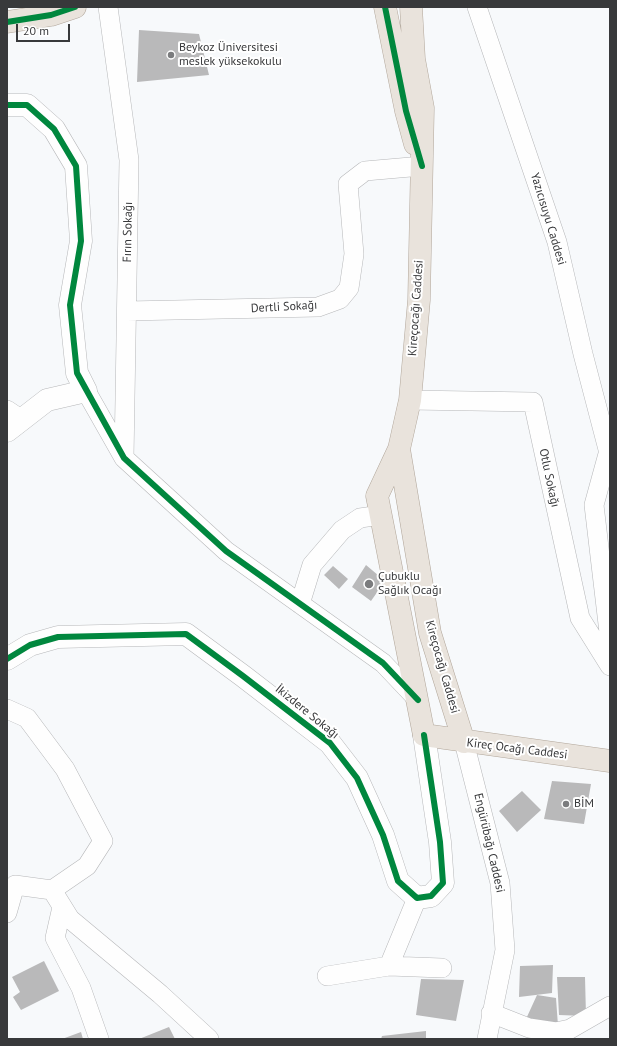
<!DOCTYPE html>
<html>
<head>
<meta charset="utf-8">
<style>
	body { margin:0 }
	#map { position:relative; width:617px; height:1046px; overflow:hidden; background:#f7f9fb; font-family:"PT Sans",sans-serif }
	canvas { display:block }
	.frame { position:absolute; inset:0; border:8px solid #38393b; pointer-events:none }
	.scale { position:absolute; left:16px; top:24px; width:54px; height:18px; box-sizing:border-box; border:2px solid #38393b; border-top:0; padding-left:5px; font-size:12px; line-height:14px; white-space:nowrap; color:#38393b; -webkit-text-stroke:3px #fff; paint-order:stroke }
</style>
</head>
<body>
<div id="map">
<canvas width="617" height="1046"></canvas>
<div class="frame"></div>
<div class="scale">20 m</div>
</div>
<script>
const g = document.querySelector('canvas').getContext('2d');
g.lineJoin = 'round';
function fill(path, color) { g.fillStyle = color; g.fill(path, 'evenodd'); }
const toPath = rows => new Path2D(rows.map(r => 'M' + r).join(''));
function stroke(path, color, width, dash) { g.strokeStyle = color; g.lineWidth = width; g.lineCap = dash ? 'butt' : 'round'; g.setLineDash(dash || []); g.stroke(path); }
function drawText(font, color, halo, rows, align = 'center') {
  g.font = font + ' "PT Sans",sans-serif'; g.lineWidth = 4; g.setLineDash([]); g.textBaseline = 'middle'; g.strokeStyle = halo; g.fillStyle = color; for (const [text, x, y, turn = 0] of rows) {
    g.save(); g.translate(x, y); g.rotate((+turn || 0) * Math.PI / 180); g.textAlign = isNaN(turn) ? turn : align; if (halo) g.strokeText(text, 0, 0); g.fillText(text, 0, 0); g.restore();
  }
}
fill(toPath([
	[139,30,199,34,209,75,137,82],
	[366,565,385,581,371,601,352,587],
	[333,566,348,579,339,589,324,575],
	[552,781,591,784,584,824,544,819],
	[522,791,541,810,517,832,499,811],
	[44,961,59,991,21,1010,13,997,20,992,12,977],
	[553,965,552,993,519,997,520,966],
	[557,977,585,977,586,1016,559,1015],
	[421,979,464,980,456,1021,416,1015],
	[537,995,556,998,558,1026,526,1019],
	[169,1027,175,1039,139,1039],
	[426,1031,426,1039,381,1039,382,1036],
	[81,1032,83,1039,62,1039]
]), '#b9b9ba');
const minor = toPath([
	[108,7,129,160,124,458],
	[477,7,557,242,583,354,610,457],
	[127,311,318,307,340,299,349,288,354,254,348,184,365,171,422,166],
	[86,391,124,458,226,551,383,663,418,700],
	[410,400,533,402,580,618,610,666],
	[7,410,22,420],
	[608,454,594,505,610,641],
	[300,604,312,565,342,530,360,518,381,515],
	[7,709,27,718,65,769,103,841,87,866,52,890,70,919,160,994,209,1039],
	[464,742,500,883,505,950,487,1039],
	[62,907,55,938,81,988,99,1039],
	[7,913,15,885,52,890],
	[389,966,417,898],
	[327,976,389,966,442,968],
	[491,1013,529,1028,556,1032,570,1029,610,1006]
]);
const tertiary = toPath([
	[7,105,27,105,54,129,76,166,81,241,70,305,77,373,86,391,47,400,7,431],
	[7,659,30,645,58,637,186,634,243,676,330,743,357,778,383,835,398,881,417,898,431,896,443,883,440,842,424,735]
]);
const primary = toPath([
	[385,7,406,111,415,144],
	[411,7,414,59,423,108,419,300,410,400,399,449,377,496,424,735,610,761],
	[7,22,51,15,75,7],
	[399,449,430,633,464,742]
]);
stroke(minor, '#b6b7b9', 20);
stroke(tertiary, '#b6b7b9', 23);
stroke(primary, '#b1a69a', 23);
stroke(minor, '#fefefe', 19);
stroke(tertiary, '#fefefe', 22);
stroke(primary, '#e9e3dc', 22);
stroke(toPath([
	[385,7,406,111,422,166],
	[7,22,51,15,75,7],
	[7,105,27,105,54,129,76,166,81,241,70,305,77,373,124,458,226,551,383,663,418,700],
	[7,659,30,645,58,637,186,634,243,676,330,743,357,778,383,835,398,881,417,898,431,896,443,883,440,842,424,735]
]), '#00873e', 6);
for (const [x, y, r, color] of [
	[171,55,4,"#7b7c7e"],
	[369,584,5,"#7b7c7e"],
	[566,804,4,"#7b7c7e"]
]) { const dot = new Path2D(); dot.arc(x, y, r, 0, 2 * Math.PI); g.fillStyle = color; g.fill(dot); stroke(dot, '#fff', 1.5); }
drawText('12px', '#38393b', '#fff', [
	["Beykoz Üniversitesi",179,48],
	["meslek yüksekokulu",179,62],
	["Çubuklu",378,577],
	["Sağlık Ocağı",378,591],
	["BİM",574,804]
], 'left');
drawText('12px', '#38393b', '#fff', [
	["Yazıcısuyu Caddesi",548,219,73],
	["Fırın Sokağı",128,232,-89],
	["Dertli Sokağı",284,307,-3],
	["Kireçocağı Caddesi",416,308,-86],
	["Otlu Sokağı",549,478,78],
	["Kireçocağı Caddesi",442,667,74],
	["İkizdere Sokağı",307,712,39],
	["Kireç Ocağı Caddesi",517,749,7],
	["Engürübağı Caddesi",489,843,77]
]);
</script>
</body>
</html>
